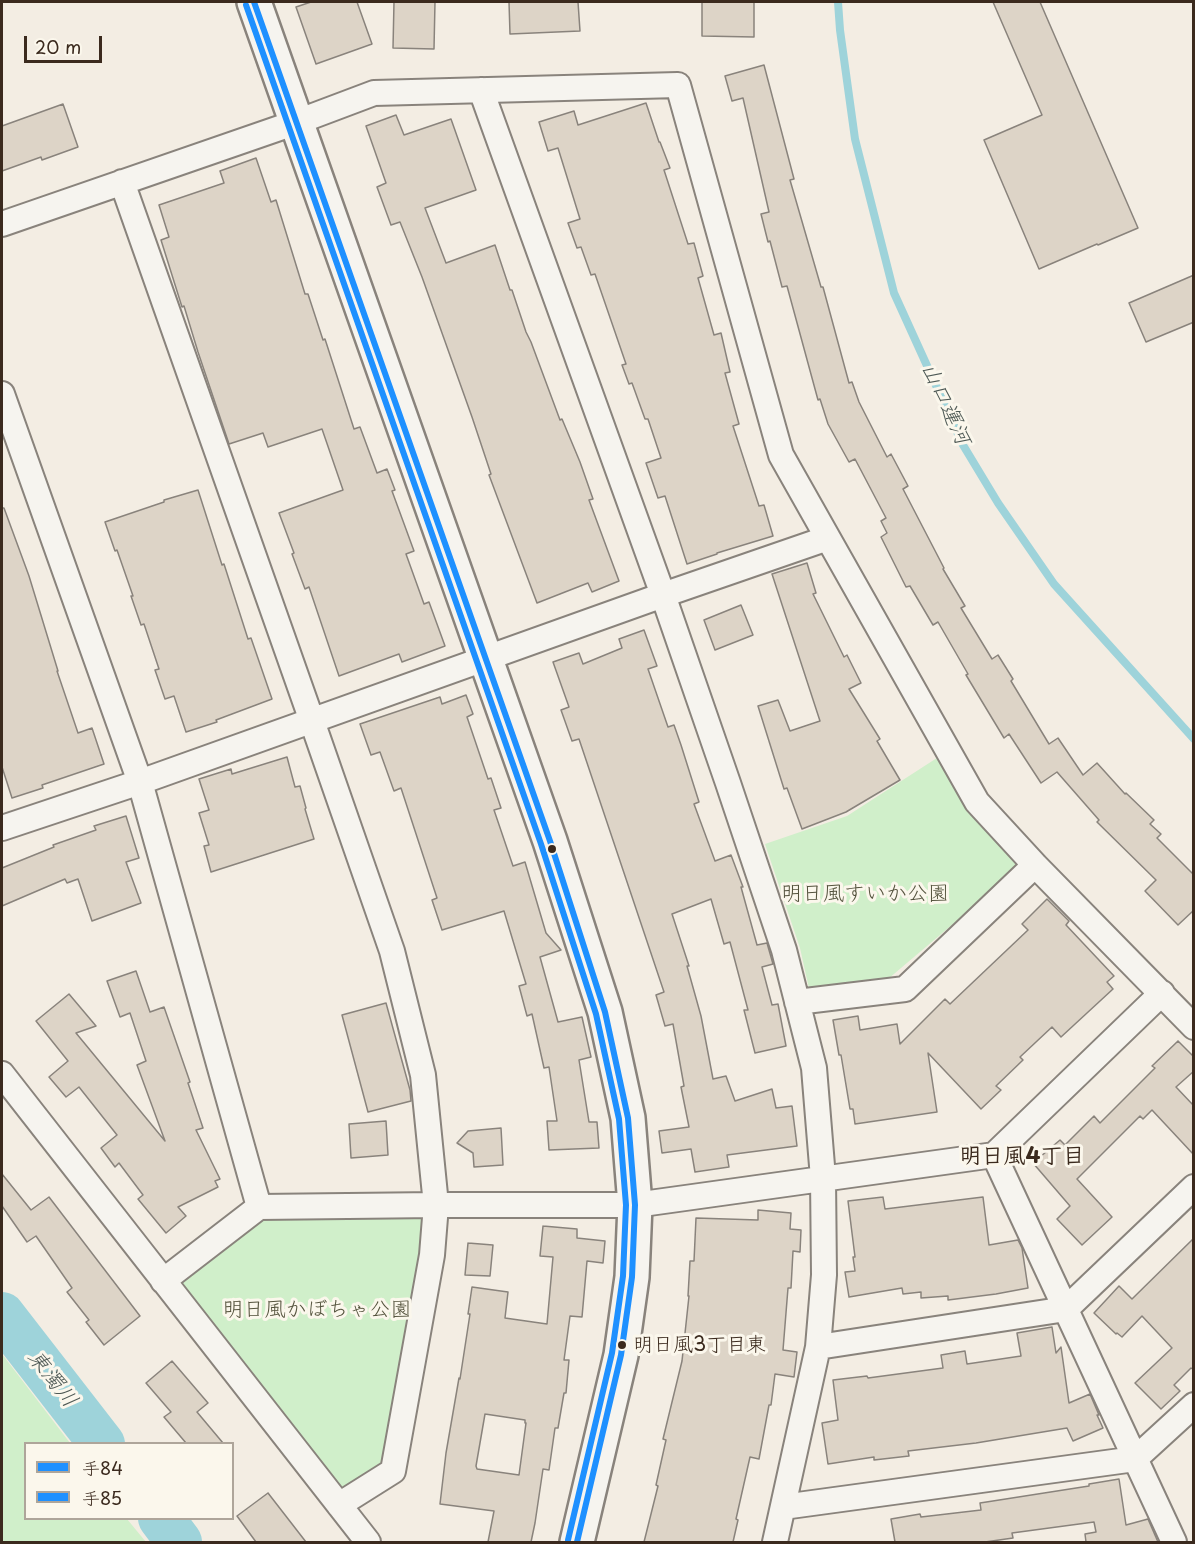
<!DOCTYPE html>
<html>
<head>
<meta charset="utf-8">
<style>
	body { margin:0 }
	#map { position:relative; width:1195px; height:1544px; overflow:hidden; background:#f3ede3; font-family:"Playpen Sans","Klee One",sans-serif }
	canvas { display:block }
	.frame { position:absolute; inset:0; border:3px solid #3b2a1e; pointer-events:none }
	.legend { position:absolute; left:24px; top:1442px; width:210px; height:78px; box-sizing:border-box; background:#fbf7ec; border:2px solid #aea59a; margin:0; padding:8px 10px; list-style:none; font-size:18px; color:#3b2a1e }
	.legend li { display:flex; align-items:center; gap:12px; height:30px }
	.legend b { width:30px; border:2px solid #aea59a }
	.scale { position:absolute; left:24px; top:36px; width:78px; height:27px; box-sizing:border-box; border:3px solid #3b2a1e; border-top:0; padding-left:8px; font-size:18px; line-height:21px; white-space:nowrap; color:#3b2a1e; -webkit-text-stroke:4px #fbf7ec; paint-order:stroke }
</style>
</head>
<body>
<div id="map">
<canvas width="1195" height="1544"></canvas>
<div class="frame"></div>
<ul class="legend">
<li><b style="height:8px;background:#1e90ff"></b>手84</li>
<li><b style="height:8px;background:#1e90ff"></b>手85</li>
</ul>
<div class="scale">20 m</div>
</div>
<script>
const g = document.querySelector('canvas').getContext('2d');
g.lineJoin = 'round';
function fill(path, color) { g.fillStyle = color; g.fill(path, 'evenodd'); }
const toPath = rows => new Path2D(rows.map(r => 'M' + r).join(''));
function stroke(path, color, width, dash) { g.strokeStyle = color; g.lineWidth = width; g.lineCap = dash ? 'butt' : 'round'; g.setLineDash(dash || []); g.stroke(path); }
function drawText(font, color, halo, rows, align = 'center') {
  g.font = font + ' "Playpen Sans","Klee One",sans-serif'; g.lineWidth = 6; g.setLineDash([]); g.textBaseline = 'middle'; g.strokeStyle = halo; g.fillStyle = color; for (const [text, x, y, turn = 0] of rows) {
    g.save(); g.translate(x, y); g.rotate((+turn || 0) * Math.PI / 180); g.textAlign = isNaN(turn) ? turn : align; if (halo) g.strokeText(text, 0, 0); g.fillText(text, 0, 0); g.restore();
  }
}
fill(toPath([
	[940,756,1024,864,888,979,810,993,800,948,765,844,847,816],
	[436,1205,393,1471,339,1505,163,1281,259,1207],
	[2,1354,70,1443,26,1444,26,1518,127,1519,146,1542,2,1542]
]), '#d0efca');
stroke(toPath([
	[838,2,840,30,855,139,894,293,963,445,998,503,1054,584,1194,739]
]), '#9ed3da', 8);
stroke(toPath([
	[2,1315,102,1444],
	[161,1518,179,1542]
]), '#9ed3da', 46);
const building = toPath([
	[311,2,357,2,372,44,316,64,296,7,311,2],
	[394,2,435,2,434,49,393,48,394,2],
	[509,2,578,2,580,31,510,34,509,2],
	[702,2,754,2,754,37,702,36,702,2],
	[993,2,1040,2,1138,228,1098,245,1097,244,1039,269,984,140,1042,115,993,2],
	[764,65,794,179,790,180,821,287,823,287,849,383,852,382,859,402,887,457,891,454,908,486,903,489,944,568,943,569,965,606,961,608,992,659,998,655,1013,679,1011,681,1049,744,1058,738,1083,775,1097,763,1125,794,1126,793,1154,820,1150,824,1161,834,1157,838,1194,875,1194,910,1178,925,1145,891,1156,880,1097,822,1099,820,1057,772,1041,783,1009,734,1004,738,966,675,968,674,938,622,933,625,910,586,906,587,881,537,887,533,881,521,886,518,855,459,849,462,828,424,820,399,818,400,787,286,782,287,770,241,768,242,761,214,769,212,743,98,732,101,725,76,764,65],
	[646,103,659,142,660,142,670,168,664,170,688,244,694,243,703,276,698,278,714,335,721,333,730,372,725,373,739,424,733,426,759,506,764,505,773,536,717,553,717,554,687,564,665,496,658,498,646,463,661,458,648,419,645,419,632,383,629,384,622,365,626,364,595,274,591,275,581,247,577,248,568,223,580,219,558,148,548,151,539,122,574,111,578,125,646,103],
	[63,104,78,147,42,160,41,157,2,171,2,126,63,104],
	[396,115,404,135,451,119,476,190,425,208,446,263,495,245,510,290,512,290,526,332,531,342,560,420,562,419,580,462,593,499,589,500,619,581,592,592,588,583,537,603,489,475,491,474,472,417,422,277,400,222,391,225,377,187,386,183,366,126,396,115],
	[256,158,271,202,276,200,305,294,308,294,323,340,325,339,354,429,360,427,377,473,387,469,395,490,392,491,414,551,406,554,424,604,429,602,445,646,402,662,399,654,339,676,309,587,305,589,292,554,294,553,279,513,343,490,322,429,268,447,263,433,229,444,198,352,184,306,182,307,161,240,169,237,159,205,224,183,220,171,256,158],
	[1194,275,1194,322,1146,342,1129,303,1194,275],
	[198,490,222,565,224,564,248,639,251,638,272,699,216,720,217,722,186,732,174,696,165,699,155,670,159,669,144,624,141,625,131,596,133,596,117,550,115,551,105,522,164,502,164,500,198,490],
	[2,508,4,508,29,576,58,671,57,671,78,733,92,728,104,764,42,785,43,788,12,798,2,767,2,508],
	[807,563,816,593,813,594,844,657,847,655,861,683,849,689,880,739,877,741,900,780,846,812,802,829,787,788,784,789,758,706,778,700,790,731,820,721,772,574,807,563],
	[741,605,753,635,715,650,704,620,741,605],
	[644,630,657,666,648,669,668,727,674,725,681,745,699,802,694,804,715,861,731,855,743,887,741,887,757,945,767,943,773,964,762,967,772,1005,778,1004,786,1046,755,1053,744,1010,748,1010,730,942,724,944,711,899,672,914,689,966,687,966,701,1016,713,1079,726,1076,735,1101,772,1089,776,1108,792,1106,797,1146,727,1155,729,1167,695,1172,691,1149,662,1153,659,1131,689,1127,681,1087,684,1086,673,1024,665,1026,656,995,664,992,579,739,572,741,561,710,569,707,553,662,579,653,583,664,622,648,619,639,644,630],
	[466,695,473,714,467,717,488,779,491,778,501,808,494,810,513,866,525,862,546,933,561,950,540,957,558,1022,582,1017,591,1057,579,1060,589,1122,597,1122,599,1148,549,1150,547,1121,557,1121,549,1067,544,1068,532,1014,527,1016,519,986,526,984,504,911,442,930,432,900,437,898,401,788,394,791,380,752,371,755,360,724,440,697,442,704,466,695],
	[287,757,295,787,300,786,306,808,305,809,314,839,211,872,204,846,209,845,199,813,209,810,199,779,231,769,232,774,287,757],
	[126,816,139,858,126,862,141,903,92,921,78,879,67,883,65,879,2,906,2,868,54,847,53,845,96,830,94,826,126,816],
	[1047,899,1069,921,1066,925,1114,976,1107,982,1113,989,1061,1037,1052,1027,1020,1057,1023,1060,996,1086,1001,1090,981,1109,928,1053,937,1112,855,1124,853,1109,850,1109,841,1055,839,1055,833,1020,858,1016,860,1030,897,1024,900,1044,945,999,950,1004,1028,930,1022,924,1047,899],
	[136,971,150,1012,164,1007,190,1082,188,1083,203,1128,196,1130,220,1179,215,1181,218,1187,178,1207,186,1216,166,1233,138,1199,143,1195,119,1163,115,1167,101,1148,117,1135,79,1087,66,1097,49,1077,68,1061,36,1021,69,994,96,1026,76,1033,165,1141,137,1065,146,1061,130,1013,120,1017,107,981,136,971],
	[386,1003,410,1090,411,1101,368,1112,342,1015,386,1003],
	[1178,1041,1194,1057,1194,1071,1176,1087,1194,1106,1194,1155,1152,1110,1143,1119,1140,1116,1077,1179,1112,1217,1082,1245,1057,1219,1070,1206,1033,1163,1060,1140,1065,1145,1094,1116,1100,1123,1155,1068,1152,1066,1178,1041],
	[386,1121,388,1155,351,1158,349,1124,386,1121],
	[501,1128,503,1165,474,1167,473,1153,457,1143,468,1131,501,1128],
	[2,1174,31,1210,49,1197,140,1316,104,1345,86,1322,89,1320,67,1292,72,1288,36,1236,27,1242,2,1206,2,1174],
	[883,1197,885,1209,983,1197,989,1245,1018,1240,1022,1248,1028,1288,996,1294,948,1300,948,1296,921,1298,921,1292,903,1294,902,1288,849,1297,845,1272,855,1271,853,1257,855,1257,848,1201,883,1197],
	[758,1210,791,1213,790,1229,801,1230,800,1252,793,1251,791,1288,788,1288,783,1350,797,1352,794,1377,775,1374,771,1405,769,1405,759,1459,750,1457,736,1519,738,1520,733,1542,644,1542,658,1486,656,1485,666,1440,663,1439,682,1361,689,1296,688,1296,690,1261,694,1261,696,1218,758,1220,758,1210],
	[543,1226,577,1229,577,1238,605,1241,603,1263,587,1261,582,1317,570,1316,564,1360,569,1360,566,1393,564,1393,558,1428,555,1428,549,1470,543,1469,535,1523,531,1542,488,1542,494,1511,440,1504,446,1453,459,1378,460,1379,470,1314,468,1314,472,1287,508,1292,505,1318,547,1324,553,1257,540,1256,543,1226],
	[485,1414,525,1420,525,1423,526,1423,519,1475,477,1469,476,1466,485,1414],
	[1194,1238,1194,1370,1191,1368,1174,1385,1180,1391,1161,1409,1135,1383,1172,1348,1142,1316,1122,1337,1117,1333,1116,1334,1094,1313,1119,1286,1132,1299,1194,1238],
	[468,1243,493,1245,490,1276,465,1275,468,1243],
	[1052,1327,1056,1353,1061,1347,1069,1403,1090,1394,1099,1415,1097,1415,1103,1428,1073,1441,1067,1428,976,1443,908,1451,909,1456,874,1460,874,1457,828,1464,822,1423,838,1420,833,1380,867,1376,868,1378,943,1368,941,1355,965,1351,967,1364,1021,1356,1017,1333,1052,1327],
	[172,1361,208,1403,197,1412,223,1443,186,1443,164,1417,171,1412,146,1383,172,1361],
	[1119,1479,1126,1525,1148,1519,1158,1542,1086,1542,1085,1534,1096,1532,1094,1522,1012,1533,1013,1538,985,1542,895,1542,891,1519,920,1514,921,1517,981,1510,980,1503,1089,1486,1089,1484,1119,1479],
	[268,1493,306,1542,256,1542,237,1516,268,1493]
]);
fill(building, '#ddd4c7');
stroke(building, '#89837c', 1.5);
const street = toPath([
	[481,90,663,595,728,783,784,950,814,1068,823,1178,824,1275,818,1347,775,1542],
	[122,182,312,721,392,951,423,1075,436,1205,432,1255,393,1471,339,1505],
	[2,224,297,122,374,93,678,85,781,455,977,802,1035,865,1194,1027],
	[2,394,140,782,259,1207],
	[2,828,140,782,663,595,828,538],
	[797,1002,905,989,1035,865],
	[2,1074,368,1542],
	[994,1155,1174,1542],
	[163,1281,259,1207,436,1205,635,1205,994,1155,1162,993],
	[818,1347,1066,1309,1194,1187],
	[783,1507,1135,1459,1194,1405]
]);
const secondary = toPath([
	[254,2,550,841,605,1012,628,1118,635,1205,632,1277,621,1355,577,1542]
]);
stroke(street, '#89837c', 28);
stroke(secondary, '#89837c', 38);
stroke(street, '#f6f4ef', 24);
stroke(secondary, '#f6f4ef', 33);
stroke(toPath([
	[254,2,550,841,605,1012,628,1118,635,1205,632,1277,621,1355,577,1542]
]), '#1e90ff', 6);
stroke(toPath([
	[246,5,541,844,596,1014,619,1119,626,1205,623,1276,612,1353,568,1540]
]), '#1e90ff', 6);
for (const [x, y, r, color] of [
	[552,849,5,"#3b2a1e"],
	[622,1345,5,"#3b2a1e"]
]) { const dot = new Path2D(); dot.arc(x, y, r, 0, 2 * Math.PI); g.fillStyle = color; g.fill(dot); stroke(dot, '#fbf7ec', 2); }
drawText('20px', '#3b2a1e', '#fbf7ec', [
	["明日風3丁目東",633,1345]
], 'left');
drawText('21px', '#53523c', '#fbf7ec', [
	["明日風すいか公園",865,894],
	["明日風かぼちゃ公園",317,1310]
]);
drawText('italic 22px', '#4e5955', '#fbf7ec', [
	["山口運河",945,404,65],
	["東濁川",52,1379,52]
]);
drawText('bold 22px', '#3b2a1e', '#fbf7ec', [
	["明日風4丁目",1022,1157]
]);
</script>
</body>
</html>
